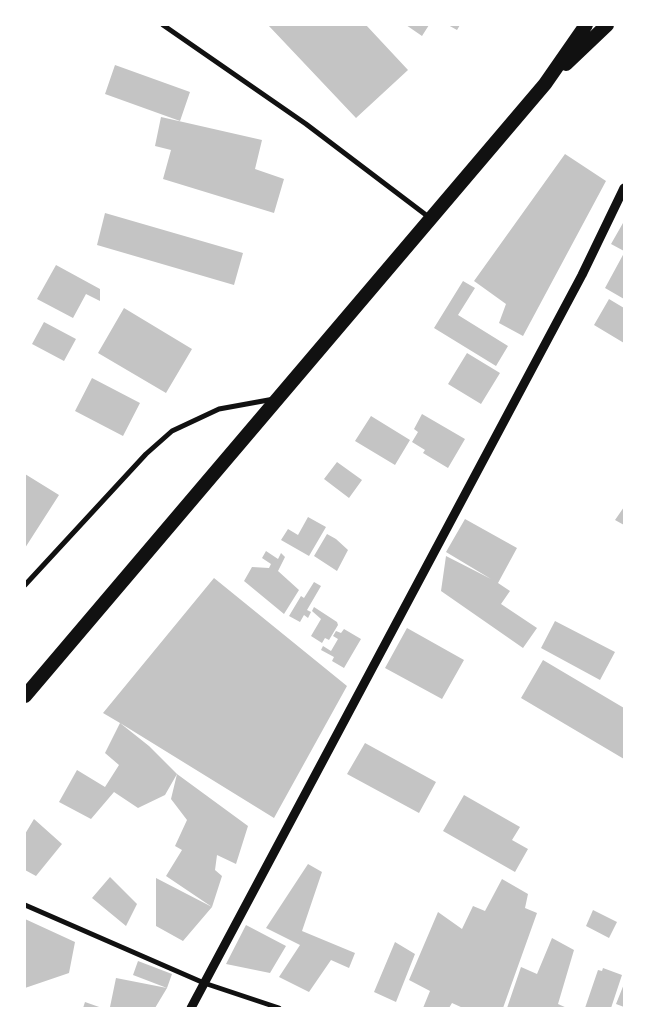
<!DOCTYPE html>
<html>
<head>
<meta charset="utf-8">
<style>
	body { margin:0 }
	#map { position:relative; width:649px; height:1033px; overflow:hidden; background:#fff; font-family:"Asap Condensed",sans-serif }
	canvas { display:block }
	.frame { position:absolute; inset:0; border:26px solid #fff; pointer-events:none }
</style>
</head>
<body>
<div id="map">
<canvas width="649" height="1033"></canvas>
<div class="frame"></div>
</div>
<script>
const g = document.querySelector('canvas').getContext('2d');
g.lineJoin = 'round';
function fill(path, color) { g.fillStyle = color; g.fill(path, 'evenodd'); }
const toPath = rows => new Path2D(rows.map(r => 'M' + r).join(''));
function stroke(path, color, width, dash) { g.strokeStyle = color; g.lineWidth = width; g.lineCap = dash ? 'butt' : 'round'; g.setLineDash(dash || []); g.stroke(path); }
fill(toPath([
	[268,25,366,25,408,70,356,118],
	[406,25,429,25,422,36],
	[448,25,460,25,457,30],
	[115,65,190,92,180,121,105,94],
	[161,117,262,140,255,169,284,179,274,213,163,179,171,150,155,146],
	[565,154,606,181,523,336,499,323,506,304,474,281],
	[105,213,243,253,234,285,97,245],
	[623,223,624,223,624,251,611,244],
	[624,253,624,299,605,288],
	[56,265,100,289,100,301,86,294,73,318,37,299],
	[463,281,475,288,458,315,508,346,496,366,434,328],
	[609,299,624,308,624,343,594,325],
	[124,308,192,349,166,393,98,353],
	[44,322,76,339,64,361,32,344],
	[467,353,500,373,481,404,448,384],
	[92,378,140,403,123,436,75,411],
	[422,414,465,439,448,468,423,453,425,450,412,442,418,432,414,429],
	[371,416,410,440,395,465,355,441],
	[337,462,362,480,349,498,324,479],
	[25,474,59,495,25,548],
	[624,507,624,525,615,520],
	[308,517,326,527,309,556,281,540,288,529,298,535],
	[465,519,517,548,498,583,510,591,501,604,537,628,523,648,441,591,446,556,491,579,446,552],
	[327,534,336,539,348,550,337,571,314,556],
	[266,551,278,559,281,553,285,557,278,571,299,590,284,614,244,581,252,567,269,568,271,564,262,558],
	[214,578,347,686,274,818,120,723,149,746,177,774,248,826,236,864,217,855,215,870,222,876,212,907,166,876,182,850,175,846,187,820,171,799,177,774,165,795,138,808,114,792,91,819,59,802,77,770,105,787,119,765,105,753,120,723,103,713],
	[314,582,321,586,307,610,311,612,308,618,304,615,300,622,289,616,301,596,304,598],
	[314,607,337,622,338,625,329,640,325,638,322,643,311,636,321,619,312,611],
	[555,621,615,652,600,680,541,648],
	[407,628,464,660,442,699,385,668],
	[344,629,361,639,344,668,332,661,334,657,321,650,323,646,331,651,338,639,333,636,336,631,341,633],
	[543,660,624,708,624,759,521,698],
	[365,743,436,782,419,813,347,774],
	[464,795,520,827,512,840,528,849,515,872,443,831],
	[34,819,62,844,36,876,25,870,25,834],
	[308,864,322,872,302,931,355,953,349,968,331,960,309,992,279,977,300,945,266,928],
	[110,877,137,904,126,926,92,898],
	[156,878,212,907,183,941,156,926],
	[502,879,528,894,525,908,537,913,503,1008,463,1008,452,1003,449,1008,423,1008,430,991,409,980,438,912,462,929,473,906,485,911],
	[593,910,617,922,609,938,586,926],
	[25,919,75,942,69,973,25,988],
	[246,925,286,946,270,973,226,964],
	[552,938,574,950,558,1004,567,1008,507,1008,521,967,537,974],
	[395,942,415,954,396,1002,374,992],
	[138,961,172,974,167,988,155,1008,110,1007,116,978,167,988,133,975],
	[603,968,622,975,611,1008,585,1008,598,970,602,971],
	[624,984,624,1007,616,1004],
	[85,1002,102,1008,83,1008]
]), '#c4c4c4');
stroke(toPath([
	[163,25,306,124,430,218],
	[25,585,146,454,172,431,219,409,274,399],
	[25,905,204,983,279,1008]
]), '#111', 5);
stroke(toPath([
	[191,1008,582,275,624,188]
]), '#111', 9);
stroke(toPath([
	[566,64,607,25],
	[25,696,545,84,586,25]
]), '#111', 14);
</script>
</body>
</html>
